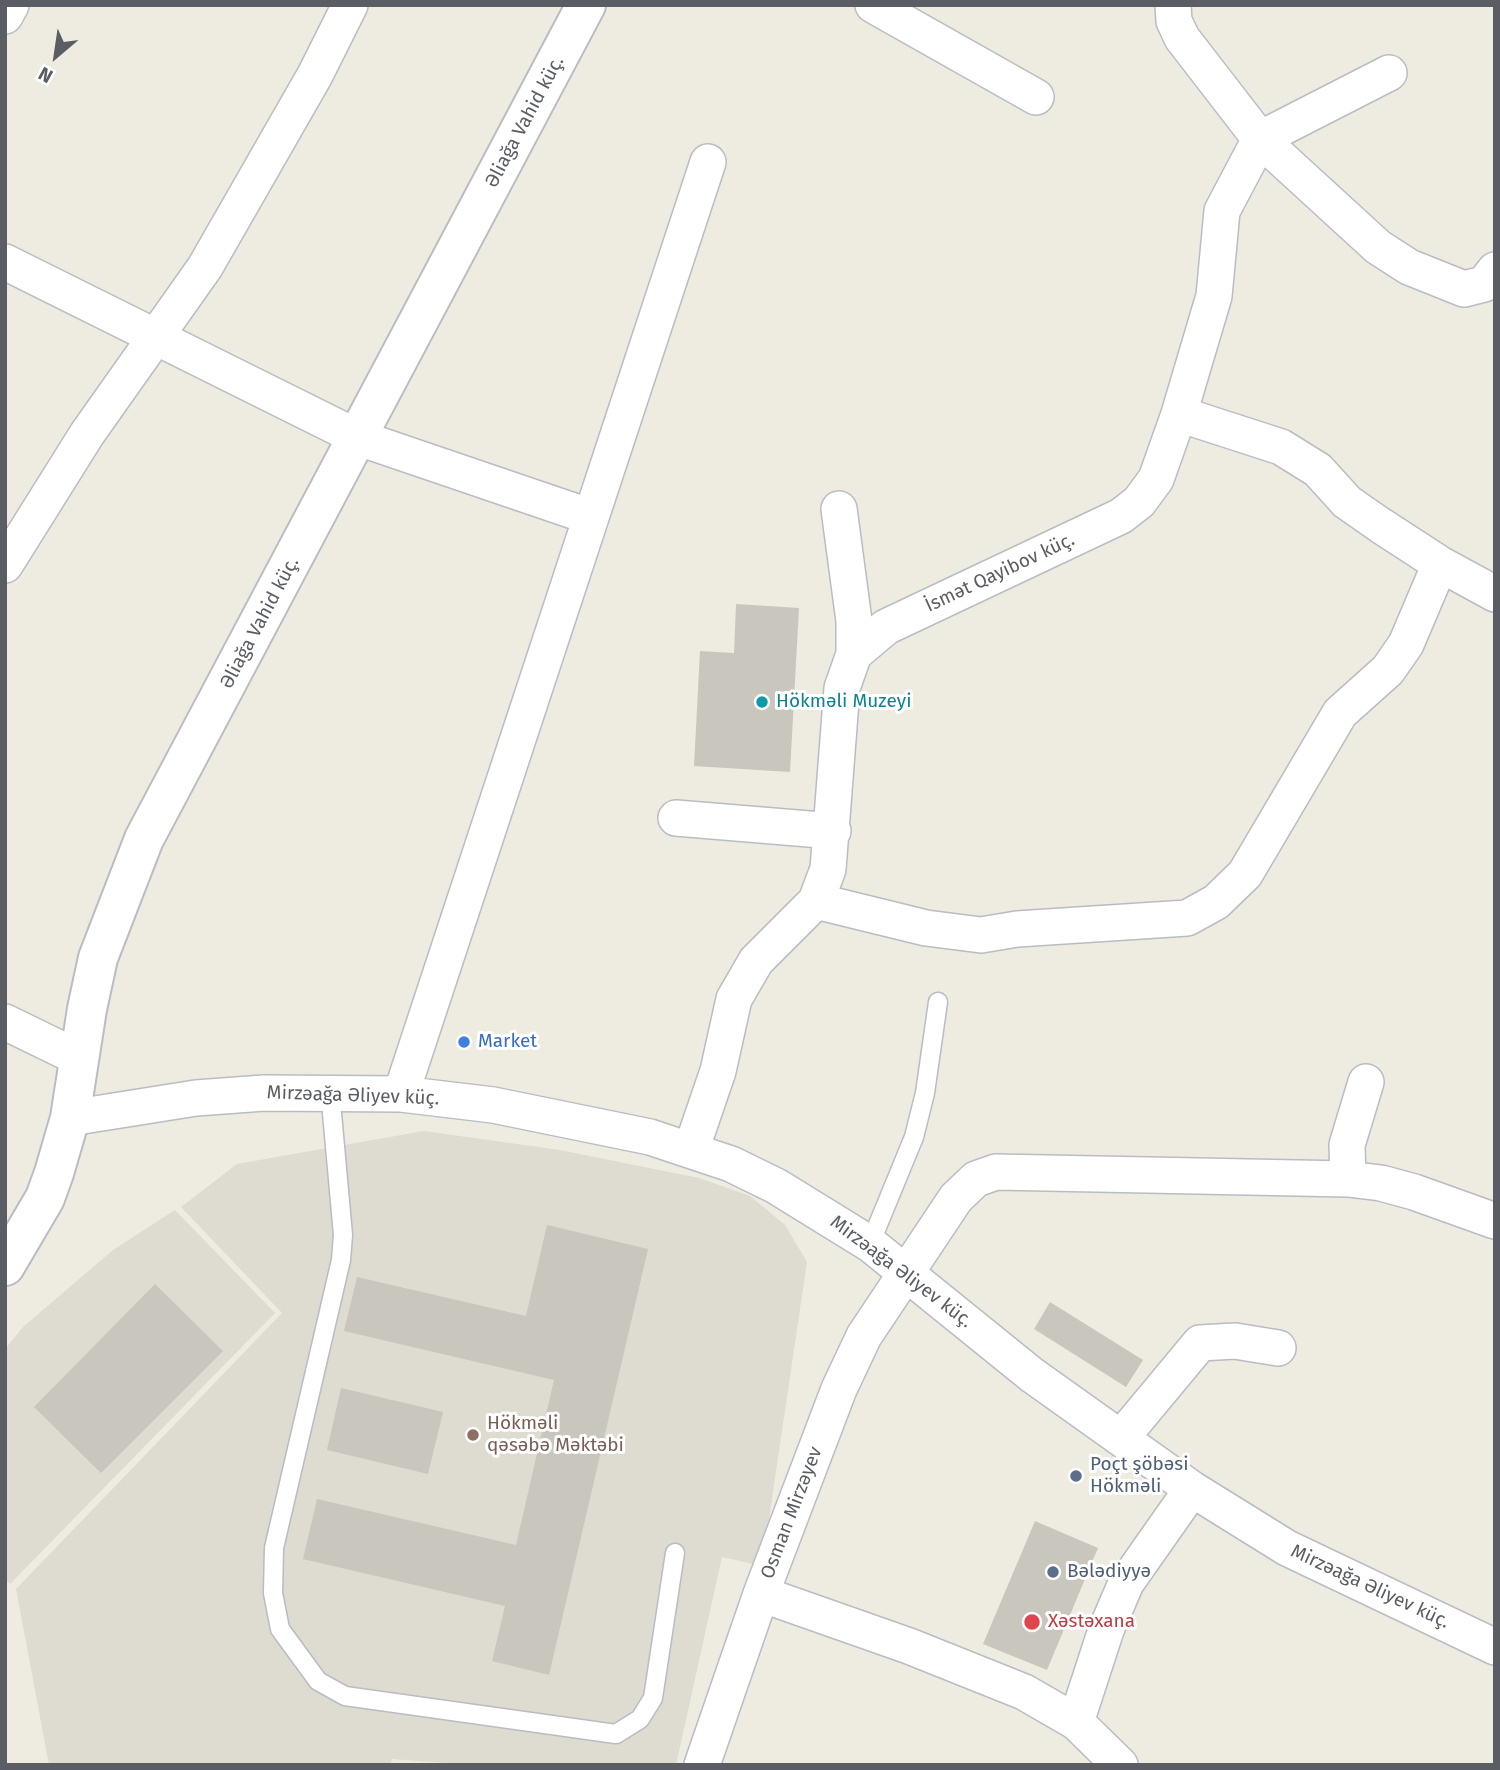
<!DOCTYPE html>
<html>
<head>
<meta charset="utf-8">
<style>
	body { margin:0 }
	#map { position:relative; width:1500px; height:1770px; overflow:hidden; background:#eeece1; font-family:"Fira Sans",sans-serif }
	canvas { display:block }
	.frame { position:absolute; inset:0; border:7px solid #5a5e64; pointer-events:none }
	.north { position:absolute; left:21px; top:21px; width:70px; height:70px; -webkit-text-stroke:5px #fff; paint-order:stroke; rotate:209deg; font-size:19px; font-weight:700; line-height:28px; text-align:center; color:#5a5e64 }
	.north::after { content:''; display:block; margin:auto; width:24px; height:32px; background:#5a5e64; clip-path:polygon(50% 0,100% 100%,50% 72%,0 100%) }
</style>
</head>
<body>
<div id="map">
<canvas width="1500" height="1770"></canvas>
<div class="frame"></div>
<div class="north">N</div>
</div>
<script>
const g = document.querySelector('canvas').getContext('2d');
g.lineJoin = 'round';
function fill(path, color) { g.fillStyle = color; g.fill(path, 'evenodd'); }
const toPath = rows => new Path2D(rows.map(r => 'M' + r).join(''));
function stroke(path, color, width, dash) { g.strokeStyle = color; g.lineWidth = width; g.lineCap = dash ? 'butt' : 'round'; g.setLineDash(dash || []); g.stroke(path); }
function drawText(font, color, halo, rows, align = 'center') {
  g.font = font + ' "Fira Sans",sans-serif'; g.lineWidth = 6; g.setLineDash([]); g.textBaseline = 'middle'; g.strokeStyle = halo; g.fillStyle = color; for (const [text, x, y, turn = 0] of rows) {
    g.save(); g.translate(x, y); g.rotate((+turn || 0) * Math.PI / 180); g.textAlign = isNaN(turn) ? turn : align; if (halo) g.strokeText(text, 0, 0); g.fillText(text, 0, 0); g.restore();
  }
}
fill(toPath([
	[424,1131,560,1150,699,1178,750,1196,785,1225,807,1262,762,1566,722,1557,676,1765,473,1765,392,1759,390,1765,49,1765,16,1589,282,1313,181,1207,237,1164],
	[175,1210,275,1313,10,1584,5,1579,5,1349,23,1327,113,1250]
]), '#dedbd0');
fill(toPath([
	[736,604,799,608,790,772,694,766,700,651,734,653],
	[547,1225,648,1249,549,1675,492,1661,505,1606,303,1559,317,1499,516,1545,554,1380,344,1331,357,1277,526,1316],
	[155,1284,223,1351,101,1473,34,1407],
	[1050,1302,1143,1360,1126,1387,1034,1329],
	[341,1388,443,1412,428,1474,327,1450],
	[1035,1521,1098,1548,1047,1670,983,1644]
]), '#c9c6be');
const service = toPath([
	[330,1091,343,1235,341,1260,274,1548,273,1593,280,1629,318,1681,345,1696,616,1734,640,1719,653,1698,675,1553],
	[870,1244,914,1137,925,1093,938,1002]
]);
const minor = toPath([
	[873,5,1036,97],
	[5,16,11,5],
	[1389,73,1260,139,1378,247,1409,267,1464,289,1484,284,1495,270],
	[5,262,359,438,591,517],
	[1179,414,1281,447,1318,470,1347,502,1380,525,1440,564,1495,594],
	[839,509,854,621,854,654],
	[5,565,87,434,205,267,315,75,350,5],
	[676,818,833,831],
	[816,901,926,928,981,935,1017,929,1187,918,1216,902,1245,874,1340,713,1388,670,1406,644,1440,564],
	[5,1022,79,1058],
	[401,1094,708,162],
	[70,1118,196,1098,264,1093,401,1094,493,1105,650,1137,731,1164,776,1186,870,1244,1032,1375,1192,1489,1287,1548,1495,1647],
	[691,1150,718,1071,734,999,756,961,816,901,828,869,842,688,854,654,886,627,1121,516,1139,502,1156,479,1179,414,1214,296,1222,211,1260,139,1182,38,1174,21,1173,5],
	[1348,1179,1347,1145,1366,1082],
	[1121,1438,1200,1343,1235,1341,1278,1348],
	[761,1594,909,1646,1024,1692,1076,1722,1120,1765],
	[1076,1722,1106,1630,1126,1583,1192,1489],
	[702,1765,761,1594,839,1389,864,1336,956,1198,976,1179,996,1172,1348,1179,1381,1183,1414,1192,1495,1221]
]);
const tertiary = toPath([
	[5,1266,45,1198,54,1173,70,1118,87,1009,98,958,144,839,586,5]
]);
stroke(service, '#b9bcc2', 21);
stroke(minor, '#b9bcc2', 38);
stroke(tertiary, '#b9bcc2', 42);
stroke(service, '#fff', 18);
stroke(minor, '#fff', 35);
stroke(tertiary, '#fff', 38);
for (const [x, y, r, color] of [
	[762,702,7,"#0f9aa8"],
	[464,1042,7,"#3f7fe0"],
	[473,1435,7,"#8d6e63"],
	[1076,1476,7,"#5c6f8a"],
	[1053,1572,7,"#5c6f8a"],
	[1032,1622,9,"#e0444e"]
]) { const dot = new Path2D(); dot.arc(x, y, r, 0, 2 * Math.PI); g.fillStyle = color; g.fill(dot); stroke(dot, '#fff', 2.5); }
drawText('19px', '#5a5e64', '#fff', [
	["Əliağa Vahid küç.",525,122,-62],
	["İsmət Qayibov küç.",1000,573,-25],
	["Əliağa Vahid küç.",260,623,-62],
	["Mirzəağa Əliyev küç.",353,1096,2],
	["Mirzəağa Əliyev küç.",901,1272,37],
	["Osman Mirzəyev",792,1513,-69],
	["Mirzəağa Əliyev küç.",1370,1587,25]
]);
drawText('19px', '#0d838f', '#fff', [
	["Hökməli Muzeyi",776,702]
], 'left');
drawText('19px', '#366cbe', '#fff', [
	["Market",478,1042]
], 'left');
drawText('19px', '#785e54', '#fff', [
	["Hökməli",487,1424],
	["qəsəbə Məktəbi",487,1446]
], 'left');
drawText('19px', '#4e5e75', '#fff', [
	["Poçt şöbəsi",1090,1465],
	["Hökməli",1090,1487],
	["Bələdiyyə",1067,1572]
], 'left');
drawText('19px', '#be3a42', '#fff', [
	["Xəstəxana",1048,1622]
], 'left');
</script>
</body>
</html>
